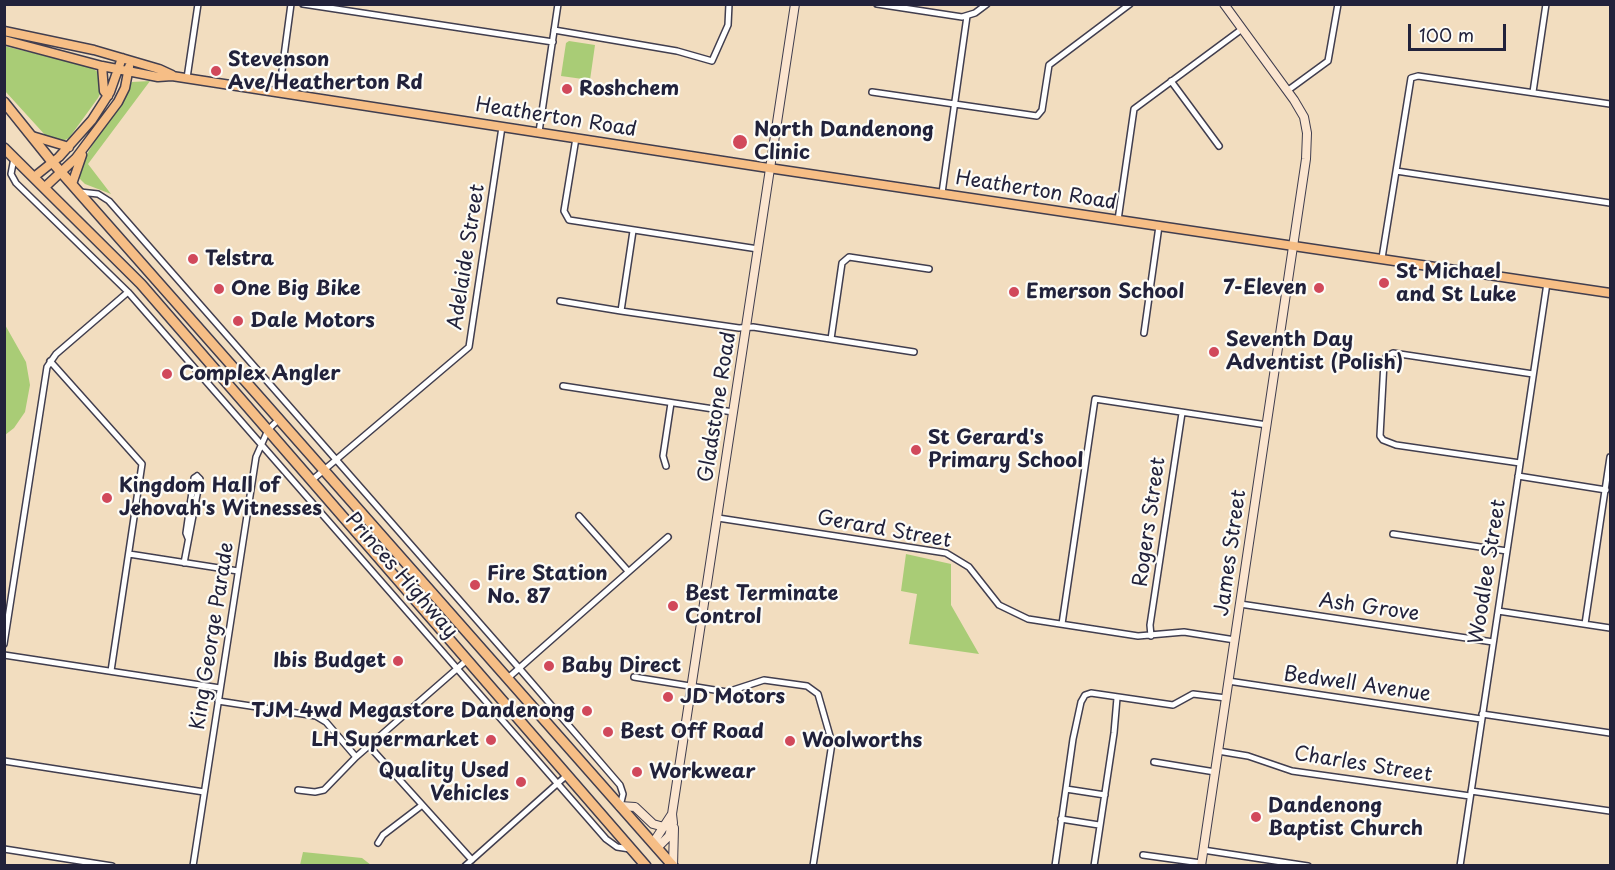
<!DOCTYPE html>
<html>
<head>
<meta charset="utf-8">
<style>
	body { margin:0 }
	#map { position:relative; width:1615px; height:870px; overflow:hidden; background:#f2ddbf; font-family:"Playpen Sans",sans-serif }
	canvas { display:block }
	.frame { position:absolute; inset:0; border:6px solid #22223b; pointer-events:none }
	.scale { position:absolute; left:1408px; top:24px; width:98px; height:27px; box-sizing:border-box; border:3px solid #22223b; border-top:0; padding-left:8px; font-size:18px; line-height:21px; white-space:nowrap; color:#22223b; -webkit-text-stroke:4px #fdfcf7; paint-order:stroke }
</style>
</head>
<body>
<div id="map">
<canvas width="1615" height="870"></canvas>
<div class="frame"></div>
<div class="scale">100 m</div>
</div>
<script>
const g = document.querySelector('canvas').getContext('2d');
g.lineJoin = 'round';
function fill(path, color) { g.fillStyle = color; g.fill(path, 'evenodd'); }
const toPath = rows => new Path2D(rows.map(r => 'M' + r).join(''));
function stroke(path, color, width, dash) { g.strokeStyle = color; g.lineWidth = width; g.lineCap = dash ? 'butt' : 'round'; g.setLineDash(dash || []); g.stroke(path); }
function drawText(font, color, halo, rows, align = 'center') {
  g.font = font + ' "Playpen Sans",sans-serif'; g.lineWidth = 4.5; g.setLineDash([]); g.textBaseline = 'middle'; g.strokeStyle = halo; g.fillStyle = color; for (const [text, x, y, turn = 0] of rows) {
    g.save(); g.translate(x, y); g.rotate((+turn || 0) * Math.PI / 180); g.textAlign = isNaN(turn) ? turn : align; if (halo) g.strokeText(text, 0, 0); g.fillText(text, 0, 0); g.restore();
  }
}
fill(toPath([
	[569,41,595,45,590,80,561,76,566,43],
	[4,46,91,67,99,73,101,92,98,98,69,138,61,142,46,136,5,91],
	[150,81,88,164,111,194,85,184,80,179,78,170,94,142,120,105,128,87,132,82],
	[4,323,26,362,30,385,25,412,14,428,5,435],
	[906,554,951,564,951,605,979,654,909,644,917,594,901,591],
	[303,852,362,858,371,865,300,865]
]), '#a9cc76');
const street = toPath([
	[303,4,553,42],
	[877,4,962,17,975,13,987,4],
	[554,30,677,51,712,61,728,25,729,4],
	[187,78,198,4],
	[1171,81,1219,146],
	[1287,91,1328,61,1338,4],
	[872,92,1037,116,1042,110,1049,65,1130,4],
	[1533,92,1546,4],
	[279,93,291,4],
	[539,132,558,4],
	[576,138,564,211,569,220,758,249],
	[14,158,11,174,16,183,128,292,606,839,617,847,630,849],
	[1396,171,1610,203],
	[80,192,98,194,109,201,519,668,620,785,623,794,620,806],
	[942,193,967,16],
	[1118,220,1134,109,1242,29],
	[633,231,621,311,739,328,753,327,914,352],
	[1382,258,1411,78,1418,76,1610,104],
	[560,301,621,311],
	[1144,333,1159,226],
	[831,339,842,263,849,257,929,269],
	[50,361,142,464,111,671],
	[563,386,733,412],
	[1520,463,1396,445,1383,440,1380,436,1384,362,1386,357,1393,353,1533,374],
	[666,466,663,456,671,403],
	[1518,476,1606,490],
	[311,481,469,347,502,127],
	[579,516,628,571],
	[718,518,946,553,969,567,999,605,1028,619,1138,636,1184,632,1235,640],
	[1393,534,1507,551],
	[188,538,186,533,194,478,197,476],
	[129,554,238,571],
	[184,563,200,479,197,476],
	[1240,604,1493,642],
	[1498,611,1610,628],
	[1062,624,1095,399,1267,425],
	[1585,624,1610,457],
	[1151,636,1150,625,1182,413],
	[4,644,47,367,56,354,128,292],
	[4,655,220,688],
	[634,677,727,692,764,680,807,686,818,694,832,743,813,866],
	[508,678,668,537],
	[1228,681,1481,719],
	[218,701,316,716,326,722,356,757],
	[1482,714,1610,733],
	[369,746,472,860],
	[1218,751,1248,756,1292,771,1470,796],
	[4,761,204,792],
	[1154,762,1215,772],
	[1066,789,1105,795],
	[298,790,315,792,324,790,356,757,467,660],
	[1471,791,1610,811],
	[1061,819,1099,825],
	[378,843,383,835,421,806],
	[4,849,112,866],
	[1203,850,1308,866],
	[1143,855,1201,863],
	[193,866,256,457,268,430,280,418],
	[465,866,567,775],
	[1055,866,1073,739,1081,702,1085,695,1091,693,1173,705,1193,694,1226,698],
	[1094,866,1114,733,1117,698],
	[1460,866,1547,283]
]);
const secondary = toPath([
	[620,806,635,807,653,824,664,827],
	[653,843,672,814],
	[657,848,669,836,673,823,672,814,795,4],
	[673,866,674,828],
	[1201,866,1306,159,1307,133,1304,117,1294,100,1224,4]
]);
const primary = toPath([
	[4,31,94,50,159,69,172,75],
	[4,40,102,66,158,77,172,76,762,167,1610,293],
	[102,66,104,91,108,96],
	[32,136,69,147],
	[34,177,59,157,92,120,110,92,122,58],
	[72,184,82,155],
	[45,187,76,158,118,102,125,88,129,67]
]);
const highway = toPath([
	[4,102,53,163,673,866],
	[4,148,141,284,646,866]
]);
stroke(street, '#413e4f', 8);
stroke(secondary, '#413e4f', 10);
stroke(primary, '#413e4f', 11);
stroke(highway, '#413e4f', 12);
stroke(street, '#fff', 5);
stroke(secondary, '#fbe5cf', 8);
stroke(primary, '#f6be86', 8);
stroke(highway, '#f6be86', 9);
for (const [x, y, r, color] of [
	[216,71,6,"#d1495b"],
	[567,89,6,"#d1495b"],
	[740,142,8,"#d1495b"],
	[193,259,6,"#d1495b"],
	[1384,283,6,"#d1495b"],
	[1319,288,6,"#d1495b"],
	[219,289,6,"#d1495b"],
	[1014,292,6,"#d1495b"],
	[238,321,6,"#d1495b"],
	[1214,352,6,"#d1495b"],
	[167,374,6,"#d1495b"],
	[916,450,6,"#d1495b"],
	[107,498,6,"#d1495b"],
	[475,585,6,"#d1495b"],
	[673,606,6,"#d1495b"],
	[398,661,6,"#d1495b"],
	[549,666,6,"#d1495b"],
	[668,697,6,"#d1495b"],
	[587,711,6,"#d1495b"],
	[608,732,6,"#d1495b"],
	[491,740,6,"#d1495b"],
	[790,741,6,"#d1495b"],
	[637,772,6,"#d1495b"],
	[521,782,6,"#d1495b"],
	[1256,817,6,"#d1495b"]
]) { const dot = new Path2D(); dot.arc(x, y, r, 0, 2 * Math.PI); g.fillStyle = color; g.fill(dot); stroke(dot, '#fdfcf7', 2); }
drawText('bold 20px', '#22223b', '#fdfcf7', [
	["Stevenson",228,60],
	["Ave/Heatherton Rd",228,83],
	["Roshchem",579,89],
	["North Dandenong",754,130],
	["Clinic",754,153],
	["Telstra",205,259],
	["St Michael",1396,272],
	["and St Luke",1396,295],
	["7-Eleven",1307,288,"right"],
	["One Big Bike",231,289],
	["Emerson School",1026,292],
	["Dale Motors",250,321],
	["Seventh Day",1226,340],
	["Adventist (Polish)",1226,363],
	["Complex Angler",179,374],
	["St Gerard's",928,438],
	["Primary School",928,461],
	["Kingdom Hall of",119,486],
	["Jehovah's Witnesses",119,509],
	["Fire Station",487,574],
	["No. 87",487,597],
	["Best Terminate",685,594],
	["Control",685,617],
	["Ibis Budget",386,661,"right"],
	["Baby Direct",561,666],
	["JD Motors",680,697],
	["TJM 4wd Megastore Dandenong",575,711,"right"],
	["Best Off Road",620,732],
	["LH Supermarket",479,740,"right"],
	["Woolworths",802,741],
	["Quality Used",509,771,"right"],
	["Vehicles",509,794,"right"],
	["Workwear",649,772],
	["Dandenong",1268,806],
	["Baptist Church",1268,829]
], 'left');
drawText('20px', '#22223b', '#fdfcf7', [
	["Heatherton Road",556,118,9],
	["Heatherton Road",1036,191,9],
	["Adelaide Street",467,257,-81],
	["Gladstone Road",718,407,-81],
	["Rogers Street",1150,522,-82],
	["Gerard Street",884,530,10],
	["James Street",1231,553,-82],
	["Woodlee Street",1488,572,-81],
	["Princes Highway",401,576,49],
	["Ash Grove",1369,608,8],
	["King George Parade",213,636,-81],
	["Bedwell Avenue",1357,685,8],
	["Charles Street",1363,765,9]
]);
</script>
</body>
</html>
